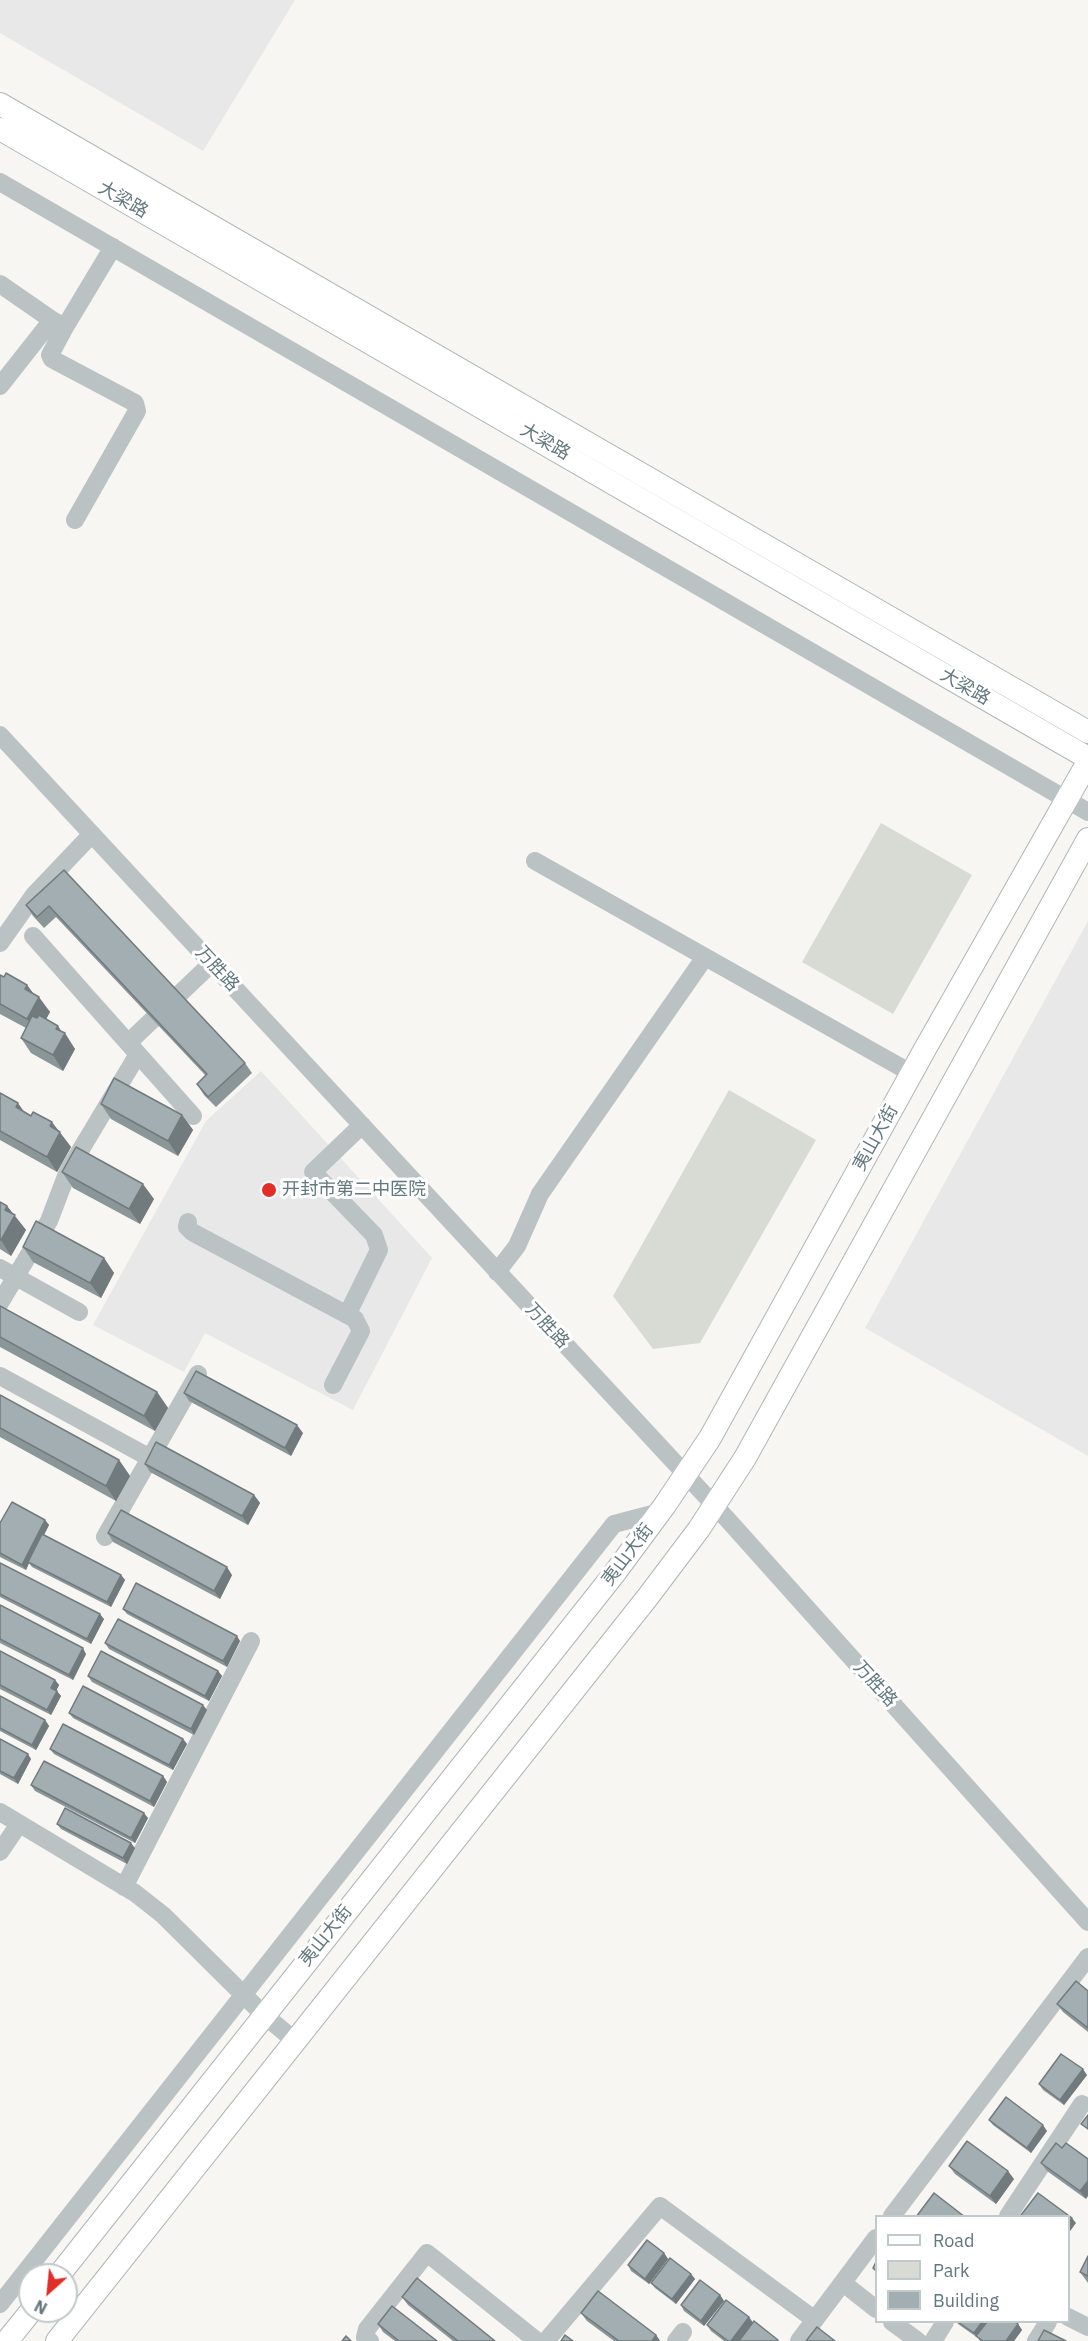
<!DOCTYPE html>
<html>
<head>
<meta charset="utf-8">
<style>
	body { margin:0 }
	#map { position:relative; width:1088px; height:2341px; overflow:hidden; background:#f7f6f3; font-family:"IBM Plex Sans",sans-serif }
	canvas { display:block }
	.legend { position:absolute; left:875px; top:2215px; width:195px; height:108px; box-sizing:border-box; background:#fff; border:2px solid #c0c9cb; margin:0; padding:8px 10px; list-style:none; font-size:18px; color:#62787e }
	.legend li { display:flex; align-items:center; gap:12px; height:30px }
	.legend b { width:30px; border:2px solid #c0c9cb }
	.north { position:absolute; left:18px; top:2263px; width:60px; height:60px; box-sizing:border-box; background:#fff; border:2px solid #c0c9cb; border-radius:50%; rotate:207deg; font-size:16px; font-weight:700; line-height:24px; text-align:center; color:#62787e }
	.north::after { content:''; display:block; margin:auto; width:21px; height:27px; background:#e12e29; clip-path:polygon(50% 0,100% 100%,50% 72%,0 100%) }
</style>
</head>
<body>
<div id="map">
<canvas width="1088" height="2341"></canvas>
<ul class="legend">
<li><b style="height:8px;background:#fff"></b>Road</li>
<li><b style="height:16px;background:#d8dbd3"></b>Park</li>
<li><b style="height:16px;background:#a2aeb1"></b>Building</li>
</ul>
<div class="north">N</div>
</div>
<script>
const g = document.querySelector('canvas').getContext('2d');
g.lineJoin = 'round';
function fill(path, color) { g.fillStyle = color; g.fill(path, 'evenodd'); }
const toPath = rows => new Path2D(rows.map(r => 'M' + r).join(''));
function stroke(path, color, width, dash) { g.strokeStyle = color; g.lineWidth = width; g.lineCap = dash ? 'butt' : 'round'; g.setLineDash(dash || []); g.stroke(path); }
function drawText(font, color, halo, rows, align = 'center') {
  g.font = font + ' "IBM Plex Sans","Noto Sans SC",sans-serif'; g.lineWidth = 6; g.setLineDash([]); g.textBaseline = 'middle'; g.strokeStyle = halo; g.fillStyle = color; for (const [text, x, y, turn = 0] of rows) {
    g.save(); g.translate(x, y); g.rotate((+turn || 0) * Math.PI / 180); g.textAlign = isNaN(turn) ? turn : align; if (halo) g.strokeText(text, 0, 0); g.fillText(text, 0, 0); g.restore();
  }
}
fill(toPath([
	[0,0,295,0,203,151,0,33],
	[1088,921,1088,1456,865,1328],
	[261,1071,432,1258,353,1410,205,1333,184,1372,93,1325,206,1121]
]), '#e7e8e7');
fill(toPath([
	[881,823,972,875,893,1014,802,962],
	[729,1090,816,1140,700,1343,653,1349,613,1296]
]), '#d8dbd3');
const major = toPath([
	[0,104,1088,732],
	[0,129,1088,758],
	[59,2275,614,1574,665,1505,710,1438,925,1049,1088,762],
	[7,2341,31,2311],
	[57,2341,647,1598,699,1529,745,1458,1088,839]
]);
stroke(major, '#afb6b8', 24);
stroke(toPath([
	[0,182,1088,812],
	[0,284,52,320],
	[65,327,50,355,52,359,135,403,137,411,75,520],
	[0,386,52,320,65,327,113,247],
	[0,735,728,1520,1088,1922],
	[535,861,911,1073],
	[33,936,193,1116],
	[0,943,34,895,92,834],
	[128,1043,212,963],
	[188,1222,187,1227,192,1232,355,1319,361,1331,333,1385],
	[0,1268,79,1312],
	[497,1272,517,1246,540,1194,705,957],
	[0,1303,49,1221,68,1171,138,1054],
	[347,1315,379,1250,374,1235,313,1172,362,1125],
	[0,1376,150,1458],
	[105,1537,198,1374],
	[0,1812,135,1893,163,1915,263,2014,294,2040],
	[0,1852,19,1824],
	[124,1887,251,1641],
	[892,2216,1088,1957],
	[1008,2216,1082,2104],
	[843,2283,876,2309],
	[0,2304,614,1524,660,1512],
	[1068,2317,1088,2327],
	[892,2322,918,2341],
	[370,2341,365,2337,367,2329,427,2253,537,2341],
	[546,2341,660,2206,815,2320],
	[676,2341,683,2332],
	[799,2341,876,2238],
	[933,2341,945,2322],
	[1036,2341,1048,2322]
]), '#bbc2c4', 18);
stroke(major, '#fff', 22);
fill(toPath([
	[64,870,245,1063,252,1073,216,1107,204,1095,197,1084,206,1076,56,917,44,928,33,916,26,905],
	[0,975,27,985,33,993,50,1012,46,1019,62,1032,75,1049,63,1071,31,1053,21,1038,26,1028,0,1014],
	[0,1093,24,1112,58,1130,71,1147,57,1172,0,1140],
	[101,1104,182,1115,193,1130,178,1156,111,1119],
	[62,1172,154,1199,140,1224,73,1188],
	[0,1202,7,1206,26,1230,11,1256,0,1249],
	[23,1247,104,1258,114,1273,101,1298,33,1262],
	[0,1306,157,1392,168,1408,155,1431,0,1347],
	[184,1393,303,1433,291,1456,189,1401],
	[0,1395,119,1460,130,1476,116,1501,0,1437],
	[145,1464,254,1495,260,1503,248,1525,150,1472],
	[45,1520,49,1525,44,1535,121,1575,125,1580,111,1607,32,1567,29,1563,26,1570,0,1557,0,1523],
	[108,1533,232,1575,220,1599,113,1542],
	[0,1563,104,1619,91,1644,0,1597],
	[0,1605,86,1654,73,1680,0,1643],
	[123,1609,240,1641,227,1667,127,1614],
	[105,1643,218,1671,222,1676,209,1701,109,1649],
	[0,1651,55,1680,59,1685,56,1691,61,1696,51,1715,0,1689],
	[88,1676,207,1710,194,1735,92,1682],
	[0,1696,45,1720,49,1726,36,1750,0,1731],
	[69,1713,183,1739,187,1744,173,1770,73,1718],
	[0,1739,31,1759,18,1784,0,1774],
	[50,1749,163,1776,167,1782,154,1807,54,1754],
	[31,1785,148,1818,135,1843,35,1791],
	[57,1824,135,1848,127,1864,61,1829],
	[1088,1991,1088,2032,1063,2012,1057,2004],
	[1087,2075,1064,2105,1043,2090,1039,2084],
	[989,2120,1047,2131,1031,2153,993,2125],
	[1056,2143,1086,2199,1047,2171,1041,2163],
	[949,2166,1014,2179,996,2204,955,2174],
	[664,2253,668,2259,649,2284,631,2271,628,2265],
	[1088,2256,1088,2283,1080,2272],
	[691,2274,695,2279,676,2304,655,2288,651,2283],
	[720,2295,724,2301,704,2326,684,2311,681,2305],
	[402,2297,495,2341,453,2341,408,2305],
	[581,2313,656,2335,660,2341,614,2341,587,2321],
	[749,2317,753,2323,739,2341,724,2341,711,2331,707,2325],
	[957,2322,1015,2322,1018,2324,1022,2330,1014,2341,980,2341,978,2338,958,2324],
	[378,2324,437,2341,395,2341,383,2332]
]), '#8b9698');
fill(toPath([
	[27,985,38,1000,39,997,50,1012,38,1034,27,1019,25,989],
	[58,1026,64,1035,65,1033,75,1049,63,1071,53,1055,56,1029],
	[18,1103,29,1119,16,1107],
	[182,1115,193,1130,178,1156,168,1141],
	[52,1122,71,1147,57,1172,47,1157,50,1126],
	[143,1184,154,1199,140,1224,129,1209],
	[7,1206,26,1230,11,1256,1,1240,5,1210],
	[104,1258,114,1273,101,1298,90,1283],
	[157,1392,168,1408,155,1431,144,1416],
	[297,1425,303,1433,291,1456,285,1448],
	[119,1460,130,1476,116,1501,106,1486],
	[254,1495,260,1503,248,1525,242,1516],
	[45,1520,49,1525,30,1562,28,1562,29,1563,26,1570,22,1565],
	[227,1567,232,1575,220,1599,214,1591],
	[121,1575,125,1580,111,1607,107,1602],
	[100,1614,104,1619,91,1644,87,1639],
	[237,1636,240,1641,227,1667,223,1661],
	[83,1648,86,1654,73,1680,69,1675],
	[218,1671,222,1676,209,1701,205,1696],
	[55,1680,59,1685,55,1693,51,1688],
	[57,1691,61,1696,51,1715,47,1710],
	[203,1705,207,1710,194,1735,191,1729],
	[45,1720,49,1726,36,1750,32,1745],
	[183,1739,187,1744,173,1770,169,1765],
	[28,1754,31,1759,18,1784,14,1778],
	[163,1776,167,1782,154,1807,150,1801],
	[144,1813,148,1818,135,1843,131,1838],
	[131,1843,135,1848,127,1864,123,1858],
	[1083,2069,1087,2075,1064,2105,1060,2100],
	[1043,2125,1047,2131,1031,2153,1027,2148],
	[1008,2171,1014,2179,996,2204,990,2196],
	[1088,2181,1088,2196,1086,2199,1080,2191],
	[1072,2218,1076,2223,1068,2234,1068,2223],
	[664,2253,668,2259,649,2284,645,2279],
	[691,2274,695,2279,676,2304,672,2299],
	[720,2295,724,2301,704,2326,701,2321],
	[749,2317,753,2323,739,2341,731,2341],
	[982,2322,990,2322,976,2336,978,2338,974,2333],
	[1018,2324,1022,2330,1014,2341,1006,2341],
	[656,2335,660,2341,652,2341]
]), '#717a7c');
const building = toPath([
	[64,870,245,1063,208,1097,197,1084,207,1074,49,906,37,917,26,905,64,870],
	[6,973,27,985,25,989,39,997,27,1019,0,1004,0,975,4,977,6,973],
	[39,1015,58,1026,56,1029,65,1033,53,1055,21,1038,32,1016,37,1018,39,1015],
	[114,1078,182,1115,168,1141,101,1104,114,1078],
	[0,1093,18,1103,16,1107,31,1116,33,1112,52,1122,50,1126,60,1132,47,1157,0,1131,0,1093],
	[76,1147,143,1184,129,1209,62,1172,76,1147],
	[0,1202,7,1206,5,1210,15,1215,1,1240,0,1240,0,1202],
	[36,1221,104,1258,90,1283,23,1247,36,1221],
	[0,1306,157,1392,144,1416,0,1337,0,1306],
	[196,1371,297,1425,285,1448,184,1393,196,1371],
	[0,1395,119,1460,106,1486,0,1428,0,1395],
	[156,1442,254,1495,242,1516,145,1464,156,1442],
	[12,1502,45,1520,22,1565,0,1553,0,1523,12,1502],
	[121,1510,227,1567,214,1591,108,1533,121,1510],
	[42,1534,121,1575,107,1602,28,1562,42,1534],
	[0,1563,100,1614,87,1639,0,1594,0,1563],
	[136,1583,237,1636,223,1661,123,1609,136,1583],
	[0,1605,83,1648,69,1675,0,1639,0,1605],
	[118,1619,218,1671,205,1696,105,1643,118,1619],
	[0,1651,55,1680,51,1688,57,1691,47,1710,0,1685,0,1651],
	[101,1651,203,1705,191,1729,88,1676,101,1651],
	[83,1686,183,1739,169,1765,69,1713,83,1686],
	[0,1696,45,1720,32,1745,0,1728,0,1696],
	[63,1724,163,1776,150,1801,50,1749,63,1724],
	[0,1739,28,1754,14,1778,0,1771,0,1739],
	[44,1761,144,1813,131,1838,31,1785,44,1761],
	[65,1808,131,1843,123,1858,57,1824,65,1808],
	[1076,1981,1088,1991,1088,2028,1057,2004,1076,1981],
	[1061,2054,1083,2069,1060,2100,1039,2084,1061,2054],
	[1006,2097,1043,2125,1027,2148,989,2120,1006,2097],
	[1088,2115,1088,2129,1081,2124,1088,2115],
	[967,2141,1008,2171,990,2196,949,2166,967,2141],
	[1056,2143,1062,2148,1066,2143,1088,2159,1088,2181,1080,2191,1041,2163,1056,2143],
	[934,2193,965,2217,916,2217,934,2193],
	[1038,2193,1072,2218,1068,2223,1068,2217,1024,2217,1021,2215,1038,2193],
	[647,2240,664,2253,645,2279,628,2265,647,2240],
	[1088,2256,1088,2276,1080,2272,1088,2256],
	[670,2258,691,2274,672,2299,651,2283,670,2258],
	[876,2262,876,2271,873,2268,876,2262],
	[417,2278,495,2341,458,2341,402,2297,417,2278],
	[700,2280,720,2295,701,2321,681,2305,700,2280],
	[598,2291,656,2335,652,2341,619,2341,581,2313,598,2291],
	[726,2300,749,2317,731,2341,728,2341,707,2325,726,2300],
	[392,2306,437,2341,399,2341,378,2324,392,2306],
	[754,2321,778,2340,777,2341,739,2341,754,2321],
	[958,2322,982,2322,974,2333,958,2322],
	[987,2322,1015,2322,1018,2324,1006,2341,983,2341,976,2336,987,2322],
	[817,2327,835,2341,806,2341,817,2327],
	[1044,2330,1066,2341,1038,2341,1044,2330],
	[565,2335,573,2341,561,2341,565,2335],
	[346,2336,351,2341,342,2341,346,2336]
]);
fill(building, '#a2aeb1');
stroke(building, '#717a7c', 1.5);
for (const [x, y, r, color] of [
	[269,1190,8,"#e12e29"]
]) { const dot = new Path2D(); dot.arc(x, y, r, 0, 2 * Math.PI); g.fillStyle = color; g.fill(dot); stroke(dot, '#fff', 2); }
drawText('18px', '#62787e', '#fff', [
	["大梁路",123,200,30],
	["大梁路",545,442,30],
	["大梁路",965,687,30],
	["万胜路",217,969,47],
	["夷山大街",876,1138,-61],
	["万胜路",547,1326,47],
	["夷山大街",628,1555,-53],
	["万胜路",875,1684,48],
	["夷山大街",326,1936,-51]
]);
drawText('18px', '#62787e', '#fff', [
	["开封市第二中医院",282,1190]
], 'left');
</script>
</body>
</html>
